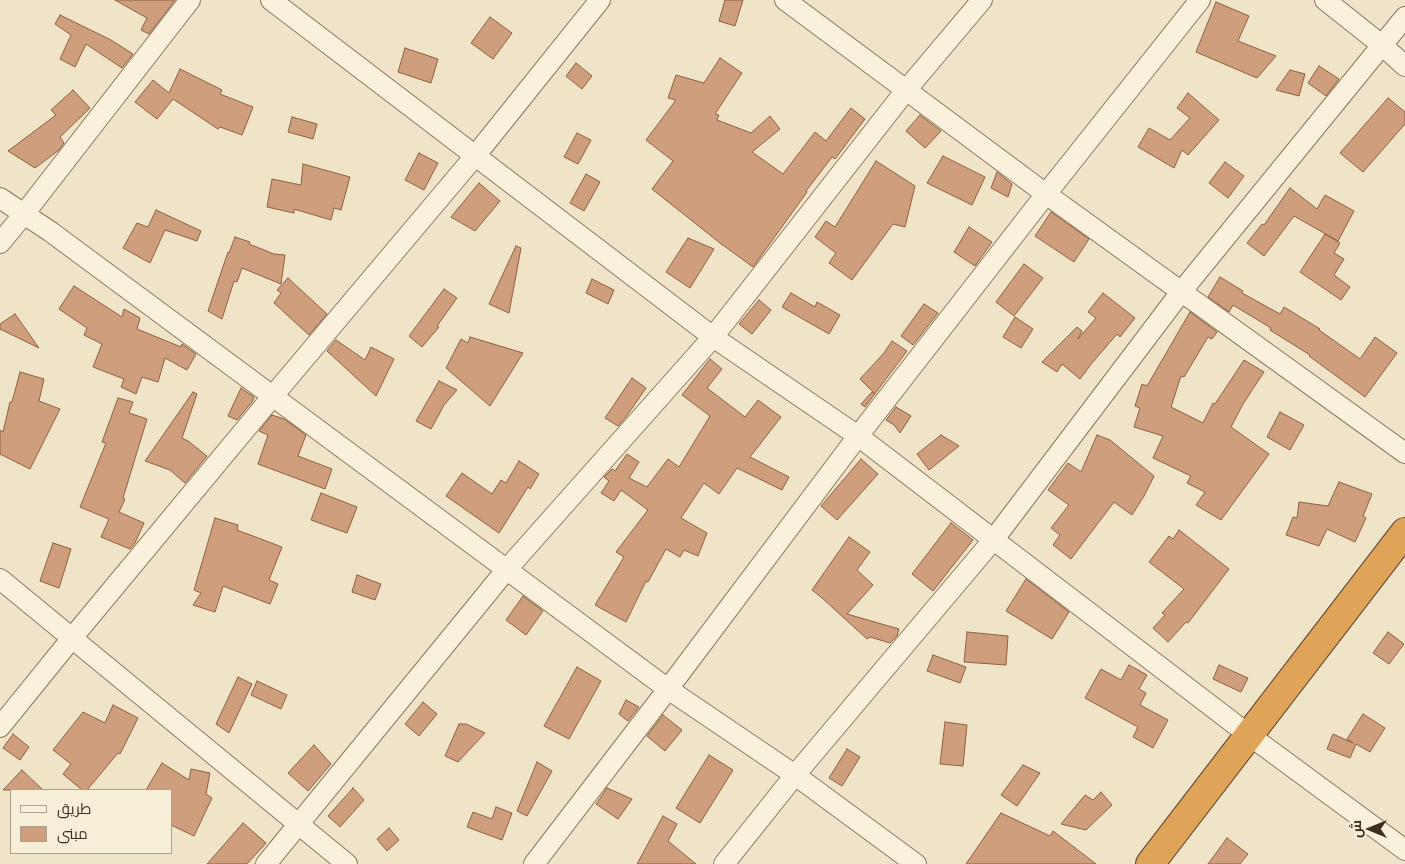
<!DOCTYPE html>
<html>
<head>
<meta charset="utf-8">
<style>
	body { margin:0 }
	#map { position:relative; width:1405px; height:864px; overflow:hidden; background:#f0e4c8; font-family:Literata,Cairo,serif }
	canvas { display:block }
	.legend { position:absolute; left:10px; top:789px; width:162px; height:65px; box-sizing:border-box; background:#f7eed8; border:1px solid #ada18e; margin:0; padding:6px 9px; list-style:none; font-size:15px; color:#3d2e20 }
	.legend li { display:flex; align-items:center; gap:10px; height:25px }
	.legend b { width:25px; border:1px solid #ada18e }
	.north { position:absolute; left:1345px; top:804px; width:50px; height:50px; -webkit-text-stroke:4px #f7eed8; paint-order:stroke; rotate:270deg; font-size:14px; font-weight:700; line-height:20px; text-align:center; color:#3d2e20 }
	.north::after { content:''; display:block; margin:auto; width:18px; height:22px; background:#3d2e20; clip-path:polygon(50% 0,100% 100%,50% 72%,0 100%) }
</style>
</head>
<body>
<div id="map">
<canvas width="1405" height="864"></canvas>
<ul class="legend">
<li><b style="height:6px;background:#faf1dc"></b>طريق</li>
<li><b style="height:14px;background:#cf9f7d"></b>مبنى</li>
</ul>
<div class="north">ش</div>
</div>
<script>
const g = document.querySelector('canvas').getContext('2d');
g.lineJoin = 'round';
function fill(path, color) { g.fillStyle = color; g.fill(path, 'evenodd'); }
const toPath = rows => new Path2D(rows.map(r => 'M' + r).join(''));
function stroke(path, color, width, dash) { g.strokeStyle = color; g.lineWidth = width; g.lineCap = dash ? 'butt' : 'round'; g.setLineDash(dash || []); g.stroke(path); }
const building = toPath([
	[115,0,175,0,149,34,141,30,147,18,115,0],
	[725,0,743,0,735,26,719,21,725,0],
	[1216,2,1249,16,1238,41,1276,56,1257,78,1196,52,1216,2],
	[60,15,111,40,133,54,122,68,86,44,75,67,60,59,71,35,55,24,60,15],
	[490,17,512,33,493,59,471,43,490,17],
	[405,48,438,59,431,83,398,72,405,48],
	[720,58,742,73,715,114,719,115,717,120,751,133,770,116,780,129,752,152,783,174,815,132,826,141,851,108,865,119,835,159,832,157,806,191,807,192,753,267,720,243,652,189,673,161,646,140,676,100,668,98,676,75,704,83,720,58],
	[576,63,592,76,582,89,566,76,576,63],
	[1319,66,1339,79,1326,96,1308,83,1319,66],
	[180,69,222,90,220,94,253,107,242,135,220,127,218,129,173,99,157,119,135,102,153,80,169,93,180,69],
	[1290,70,1305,74,1299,96,1276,90,1290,70],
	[73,90,90,108,60,137,64,143,59,150,35,168,8,151,56,115,51,110,73,90],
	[1188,93,1219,120,1188,155,1182,150,1174,168,1138,147,1149,128,1170,140,1190,118,1177,108,1188,93],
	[1388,98,1405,112,1405,124,1363,172,1340,153,1388,98],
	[920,115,941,131,925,148,906,131,920,115],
	[292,117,317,124,313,139,288,132,292,117],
	[577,133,591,140,578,164,564,157,577,133],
	[419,153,438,163,424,190,405,180,419,153],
	[943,156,985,177,972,205,927,183,943,156],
	[876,161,915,186,905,227,893,224,852,280,829,263,836,253,815,237,826,221,835,227,876,161],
	[1225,162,1244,176,1228,198,1209,183,1225,162],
	[303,164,350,177,341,210,334,208,331,220,294,209,294,213,267,207,272,179,301,185,303,164],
	[997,172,1012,184,1008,197,991,188,997,172],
	[586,174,600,182,584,211,570,203,586,174],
	[479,183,500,201,475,231,451,217,479,183],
	[1290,188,1317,209,1325,195,1354,211,1338,241,1294,216,1264,256,1247,243,1262,224,1264,225,1290,188],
	[156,210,201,231,197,241,165,230,150,263,123,248,137,223,148,227,156,210],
	[1051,212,1089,239,1074,262,1035,236,1051,212],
	[969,227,992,242,975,266,954,252,969,227],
	[1325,234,1340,243,1334,253,1344,259,1334,275,1350,287,1341,300,1300,272,1325,234],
	[235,237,250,242,249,244,274,254,285,255,281,284,242,268,237,282,234,281,222,319,208,311,228,252,229,253,235,237],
	[688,238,714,249,690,288,666,272,688,238],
	[516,246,521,248,509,313,489,304,516,246],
	[1024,264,1043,278,1014,316,996,302,1024,264],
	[1220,277,1243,291,1242,293,1280,314,1284,307,1320,329,1319,330,1360,359,1375,337,1397,353,1365,397,1309,356,1310,355,1270,330,1271,328,1233,305,1229,312,1208,297,1220,277],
	[288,278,327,314,309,335,274,303,281,293,277,290,288,278],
	[592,279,614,290,608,304,586,293,592,279],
	[74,286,122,317,124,309,140,318,137,329,181,347,182,344,196,354,187,370,165,358,158,382,142,377,136,394,121,387,124,379,93,367,102,344,84,335,87,328,59,309,74,286],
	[444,289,457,298,437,326,439,327,422,347,409,336,444,289],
	[791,293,815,307,817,302,840,315,829,334,782,307,791,293],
	[1103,293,1135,318,1120,337,1117,334,1092,363,1080,379,1062,364,1057,372,1042,362,1077,327,1082,331,1078,339,1096,318,1088,312,1103,293],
	[759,300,771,310,752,334,739,324,759,300],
	[924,304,938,313,913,345,901,336,924,304],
	[1190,312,1217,332,1212,339,1208,337,1184,377,1181,376,1171,407,1203,423,1213,403,1215,404,1244,360,1264,372,1243,404,1231,427,1269,454,1221,520,1196,505,1205,492,1187,483,1191,476,1153,458,1163,436,1134,427,1140,408,1135,406,1142,384,1147,386,1190,312],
	[15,314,39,348,0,329,0,324,15,314],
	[1015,317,1033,329,1021,348,1003,337,1015,317],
	[470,337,523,353,490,406,446,368,461,339,468,343,470,337],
	[336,340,365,360,371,347,394,359,376,396,327,351,336,340],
	[892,341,907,351,865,407,861,404,872,392,875,394,860,379,884,353,892,341],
	[710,359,722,369,707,388,745,417,758,400,781,417,750,457,789,477,782,490,737,468,719,494,704,483,681,518,707,533,698,556,684,550,680,557,666,549,648,582,646,581,626,622,595,605,624,557,616,552,648,510,621,490,614,501,601,493,609,481,604,477,612,469,615,471,627,454,639,462,629,478,647,487,668,459,679,467,710,416,682,395,710,359],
	[20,372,44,379,39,401,60,409,30,469,0,454,0,430,3,432,10,402,12,402,20,372],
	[632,378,646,388,626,417,618,426,605,418,632,378],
	[439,381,457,390,444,405,431,429,416,421,439,381],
	[241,388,254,397,252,402,237,420,228,416,241,388],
	[193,392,197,394,182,438,188,441,207,456,185,483,170,470,145,461,193,392],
	[118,398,133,402,129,413,147,419,123,498,125,499,119,512,144,523,135,543,130,549,101,537,109,519,80,507,106,443,102,442,118,398],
	[896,407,911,416,900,433,894,425,886,420,896,407],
	[1280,412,1304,425,1290,450,1267,437,1280,412],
	[272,415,284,419,306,435,298,456,332,469,325,489,258,464,268,435,259,431,272,415],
	[941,435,959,446,929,470,917,454,941,435],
	[1097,435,1110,440,1154,476,1144,496,1132,515,1114,502,1071,559,1053,545,1060,535,1051,528,1069,505,1048,490,1068,463,1081,472,1097,435],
	[861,459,878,474,837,520,821,506,861,459],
	[519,461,539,474,530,489,528,487,499,533,446,496,462,473,492,494,501,480,506,483,519,461],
	[1339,482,1372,494,1363,516,1366,518,1355,542,1327,529,1319,546,1286,535,1293,517,1297,518,1299,502,1328,506,1339,482],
	[321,493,357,507,347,533,311,520,321,493],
	[215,518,238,525,237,530,282,547,269,580,278,584,270,604,223,586,215,612,193,605,201,593,194,590,215,518],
	[951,523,973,540,933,591,912,574,951,523],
	[1179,530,1229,569,1188,623,1186,622,1168,642,1153,628,1165,615,1162,613,1184,589,1149,562,1169,536,1173,539,1179,530],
	[849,537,870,552,857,570,873,585,847,614,899,629,897,636,890,643,870,637,867,639,821,597,812,590,849,537],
	[53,543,71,549,59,588,40,581,53,543],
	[357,575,381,584,375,600,352,592,357,575],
	[1026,579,1069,612,1052,639,1006,611,1026,579],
	[523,596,543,611,526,635,506,620,523,596],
	[967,632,1008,636,1006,665,964,662,967,632],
	[1388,632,1404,644,1389,664,1373,653,1388,632],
	[933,655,966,667,960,683,927,671,933,655],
	[1129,665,1147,675,1139,689,1146,693,1140,705,1168,720,1153,748,1133,737,1138,727,1085,698,1101,669,1121,680,1129,665],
	[1219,665,1248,678,1241,692,1213,679,1219,665],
	[577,667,601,681,569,739,544,726,577,667],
	[238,677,252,684,229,733,216,724,238,677],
	[257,681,287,695,281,709,251,695,257,681],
	[626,700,639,707,628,721,619,714,626,700],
	[423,702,437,714,419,736,405,724,423,702],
	[113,705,138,718,120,754,118,753,87,790,82,790,63,774,71,764,53,750,83,712,105,723,113,705],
	[1363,714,1385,728,1370,752,1356,744,1350,758,1327,749,1333,734,1353,743,1347,739,1363,714],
	[663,715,682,730,665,751,647,736,663,715],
	[945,722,967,725,963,766,940,764,945,722],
	[459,724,466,724,485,733,458,762,445,756,459,724],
	[13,734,29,747,20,760,3,748,13,734],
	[314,745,331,764,308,791,288,773,314,745],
	[847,749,860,757,842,786,829,778,847,749],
	[709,755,733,770,700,823,676,808,709,755],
	[537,762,552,771,527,816,517,811,537,762],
	[162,763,189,780,191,769,210,773,206,794,212,798,194,836,171,825,171,790,146,790,162,763],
	[1023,765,1040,773,1017,806,1001,795,1023,765],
	[22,770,43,790,3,790,22,770],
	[353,788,364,800,340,827,328,816,353,788],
	[607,788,632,799,618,819,596,804,607,788],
	[1101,792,1112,805,1086,830,1061,824,1085,795,1093,800,1101,792],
	[496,807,512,813,502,840,467,827,473,812,492,819,496,807],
	[1001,813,1050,836,1053,831,1096,864,966,864,1001,813],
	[663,816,677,824,668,841,696,864,637,864,663,816],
	[243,823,266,843,247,864,207,864,243,823],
	[389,828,399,840,387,851,377,839,389,828],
	[1227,838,1248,854,1240,864,1208,864,1227,838]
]);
fill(building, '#cf9f7d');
stroke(building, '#8d5f41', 1);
const street = toPath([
	[271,0,713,337,858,436,1249,735,1405,850],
	[785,0,1046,194,1405,453],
	[1325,0,1383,46,1405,66],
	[0,198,51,232,668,689,795,775,916,864],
	[0,243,24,214,190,0],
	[0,579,347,864],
	[0,727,72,638,272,397,475,156,600,0],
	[266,864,507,569,713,337,907,89,982,0],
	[534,864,668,689,858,436,1046,194,1200,0],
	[724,864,795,775,994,539,1181,292,1405,17]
]);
const highway = toPath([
	[1150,864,1405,532]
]);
stroke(street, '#8d765c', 22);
stroke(highway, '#5b4430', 30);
stroke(street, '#faf1dc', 20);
stroke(highway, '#e0a458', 28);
</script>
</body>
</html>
